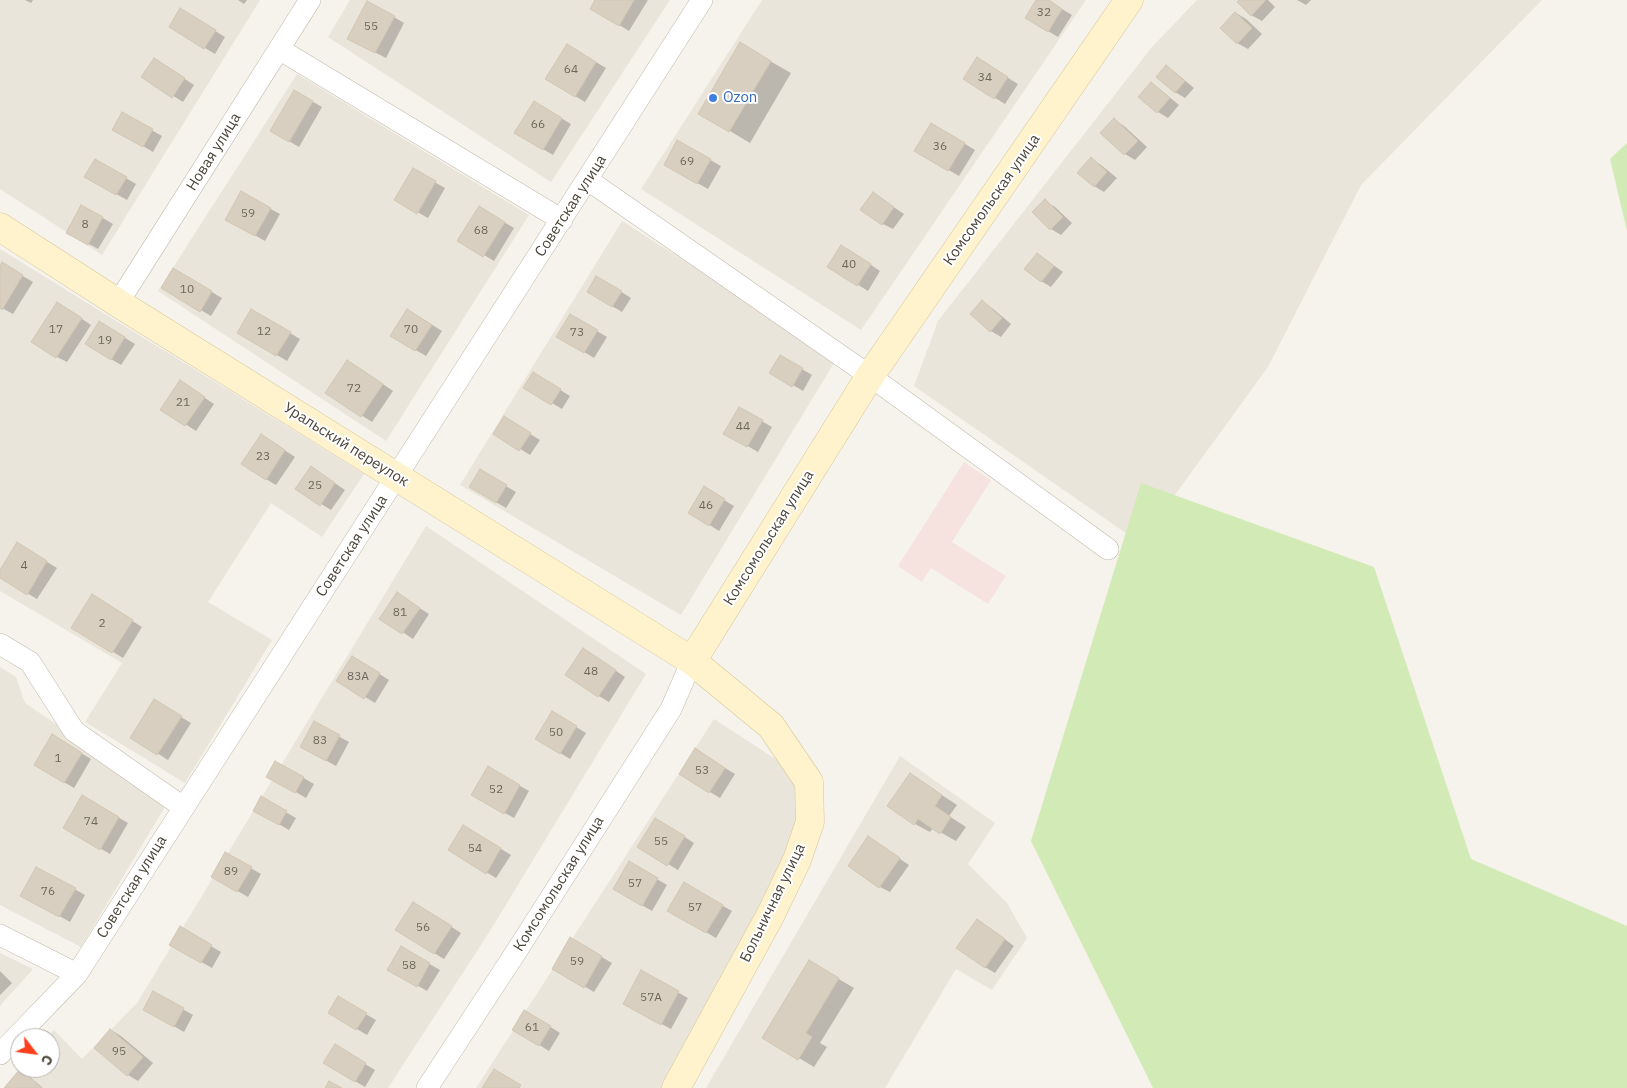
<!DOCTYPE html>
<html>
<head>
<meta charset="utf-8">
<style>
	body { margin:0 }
	#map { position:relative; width:1627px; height:1088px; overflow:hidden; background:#f6f3ec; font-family:"IBM Plex Sans",sans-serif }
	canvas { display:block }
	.north { position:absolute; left:10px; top:1028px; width:50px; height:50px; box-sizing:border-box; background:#fff; border:1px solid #b7b4b0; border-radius:50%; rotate:120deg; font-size:14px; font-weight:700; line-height:20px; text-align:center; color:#4b4439 }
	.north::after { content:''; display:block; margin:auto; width:18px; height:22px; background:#fc3f1d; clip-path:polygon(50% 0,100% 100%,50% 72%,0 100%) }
</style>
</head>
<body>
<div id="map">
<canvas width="1627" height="1088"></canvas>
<div class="north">С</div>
</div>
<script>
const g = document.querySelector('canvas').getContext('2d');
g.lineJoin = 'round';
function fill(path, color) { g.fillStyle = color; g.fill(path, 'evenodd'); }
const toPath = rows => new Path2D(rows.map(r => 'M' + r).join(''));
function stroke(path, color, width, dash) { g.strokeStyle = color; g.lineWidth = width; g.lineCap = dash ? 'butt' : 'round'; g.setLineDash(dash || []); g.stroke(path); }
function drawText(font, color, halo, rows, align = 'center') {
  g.font = font + ' "IBM Plex Sans",sans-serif'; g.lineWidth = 4; g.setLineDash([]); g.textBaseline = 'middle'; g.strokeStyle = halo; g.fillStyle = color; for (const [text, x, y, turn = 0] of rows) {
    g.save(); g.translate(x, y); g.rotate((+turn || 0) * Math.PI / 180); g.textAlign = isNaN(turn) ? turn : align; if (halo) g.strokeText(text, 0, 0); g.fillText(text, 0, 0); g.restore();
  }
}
fill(toPath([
	[0,0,260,0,102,255,0,189],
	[350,0,670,0,551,182,328,37],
	[762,0,1086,0,861,330,641,189],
	[1197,0,1542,0,1361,185,1268,367,1140,543,914,386,938,321,1152,47],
	[297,74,529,215,386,441,158,291],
	[622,221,837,358,681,615,460,485],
	[0,249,364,474,322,537,271,503,208,602,272,640,185,783,85,722,122,663,0,591],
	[426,526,646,674,490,931,388,1088,5,1088,22,1068,50,1068,50,1038,47,1038,54,1030,82,1059,137,1003],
	[0,667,16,677,25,703,169,800,81,947,0,905],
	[714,719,791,769,803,808,788,865,662,1088,476,1088],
	[900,756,995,823,968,864,1007,903,1027,938,992,990,956,969,885,1088,706,1088],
	[0,953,33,969,0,1006]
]), '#eae5da');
fill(toPath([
	[964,462,991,480,952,542,1006,576,988,604,931,568,922,582,898,566]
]), '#f6e3e0');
fill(toPath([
	[1627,143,1627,231,1610,159],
	[1141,483,1374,567,1471,859,1627,926,1627,1088,1153,1088,1031,841]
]), '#d2eab5');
fill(toPath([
	[25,0,33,0,31,3],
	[238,0,247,0,244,4],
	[597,0,648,0,629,31,592,8],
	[1038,0,1047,0,1072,15,1058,37,1048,31],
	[1241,0,1268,0,1275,7,1262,21,1251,15],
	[1297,0,1311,0,1306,5],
	[181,10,225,37,215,54,170,27],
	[1236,13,1246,19,1262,34,1248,49,1237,43],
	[394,17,404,23,386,58,359,44],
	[740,44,791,73,750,143,700,113],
	[567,45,606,68,585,102,547,79],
	[164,65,194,85,183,102,143,77],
	[987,65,1018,84,1005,104,964,79],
	[1166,67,1176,73,1194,88,1185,98,1175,92],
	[1151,84,1161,90,1179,105,1168,118,1158,112],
	[294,91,322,107,299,147,272,131],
	[534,102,571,124,553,155,516,133],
	[123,114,162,136,153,152,114,129],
	[1114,120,1124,126,1147,147,1135,160,1125,154,1102,133],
	[932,124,975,150,959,176,916,151],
	[678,142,721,166,708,189,665,165],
	[1091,159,1101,165,1117,178,1104,192,1094,186],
	[95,160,136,184,127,200,86,177],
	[413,170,445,188,428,218,396,200],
	[241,193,280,214,265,241,227,219],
	[874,194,904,214,893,229,883,224],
	[1045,201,1055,207,1072,223,1061,235,1051,229],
	[82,206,113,224,98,249,67,232],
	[489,213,514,228,494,261,459,240],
	[852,252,880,271,868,291,829,267],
	[1038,254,1063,272,1051,287,1041,281],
	[2,264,33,282,13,314,0,307,0,267],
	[174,270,222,298,211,316,163,288],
	[607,283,631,298,622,312,612,306],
	[982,302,992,308,1011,324,1001,337,991,331],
	[67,309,91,325,67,362,57,357],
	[252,310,300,339,287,361,239,332],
	[570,315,607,337,594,358,558,336],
	[418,316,442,331,426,356,392,336],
	[109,328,135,344,121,365,86,344],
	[780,356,812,375,803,391,771,372],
	[358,367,393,391,372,422,327,393],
	[533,373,570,396,562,409,525,387],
	[190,388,214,404,196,431,162,409],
	[739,408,772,427,758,452,725,433],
	[514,424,540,440,530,455,495,433],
	[272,442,295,457,276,485,266,479],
	[481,471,516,492,506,508,471,487],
	[321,474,345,490,331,510,297,489],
	[704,488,734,506,719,531,689,512],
	[17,544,57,568,37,599,0,577,0,572],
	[407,600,429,614,413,639,381,618],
	[102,602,142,627,123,658,73,627],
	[594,656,625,677,609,702,599,696],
	[362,663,389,680,375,703,365,697],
	[154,701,191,723,168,760,132,737],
	[563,719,586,733,570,759,537,739],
	[314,723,349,742,336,766,302,747],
	[53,736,91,759,74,788,35,765],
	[705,756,735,774,720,798,680,774],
	[276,762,314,784,306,798,268,776],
	[488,768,529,791,514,818,473,795],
	[925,784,957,805,949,816,966,827,956,841,933,828,930,832,915,824],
	[83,797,128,823,110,854,65,828],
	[261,798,296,818,289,830,255,810],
	[666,825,694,843,678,870,668,864],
	[464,826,511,855,496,878,449,850],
	[869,838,909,865,890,892,880,887],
	[226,854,261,874,248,897,213,877],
	[630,863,667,885,652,911,614,889],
	[37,868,85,895,70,922,22,895],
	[684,884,732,911,716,938,669,910],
	[423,909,461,933,444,959,434,953],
	[987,926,1014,946,995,973,985,967],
	[180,928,221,952,212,968,171,945],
	[571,939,612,963,594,992,553,968],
	[402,948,440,970,427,991,389,969],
	[0,971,12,983,0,995],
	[825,971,854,988,820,1043,827,1047,814,1067,764,1037],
	[641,972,688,998,671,1029,624,1004],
	[154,993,193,1015,184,1032,144,1009],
	[338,998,376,1020,367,1035,330,1013],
	[525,1011,560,1033,549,1051,514,1029],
	[111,1030,121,1036,153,1063,138,1081,128,1075,96,1048],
	[335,1046,375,1070,365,1087,325,1063],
	[20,1071,30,1077,43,1088,6,1088]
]), '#0003');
const building = toPath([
	[595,0,634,0,619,26,590,9,595,0],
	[1036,0,1049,0,1062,9,1048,32,1025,18,1036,0],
	[1239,0,1266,0,1251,16,1237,2,1239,0],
	[367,1,395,16,375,53,347,39,367,1],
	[180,8,216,30,204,49,169,27,180,8],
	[1235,12,1252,28,1237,44,1220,28,1235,12],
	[740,42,771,61,729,132,698,114,740,42],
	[567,44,596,62,575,97,545,79,567,44],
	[977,57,1008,77,994,99,963,79,977,57],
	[154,58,185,78,172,98,141,77,154,58],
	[1166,65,1185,81,1175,93,1156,77,1166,65],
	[1151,82,1170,98,1157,113,1138,97,1151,82],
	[294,90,313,101,289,142,270,131,294,90],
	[534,101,562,118,543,150,514,133,534,101],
	[122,112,153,129,143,147,112,130,122,112],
	[1114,118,1138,141,1124,155,1100,133,1114,118],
	[931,123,965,143,948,171,914,151,931,123],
	[677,140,711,159,697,184,664,165,677,140],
	[1091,157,1107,172,1094,187,1077,173,1091,157],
	[95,159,127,177,116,195,84,177,95,159],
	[413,168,436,181,417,214,394,200,413,168],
	[241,191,271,208,255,236,225,220,241,191],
	[873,192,894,207,882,225,860,210,873,192],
	[1045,199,1063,217,1050,230,1032,212,1045,199],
	[81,205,103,217,88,245,66,233,81,205],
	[479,206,505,222,483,257,457,241,479,206],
	[841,245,871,264,857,286,827,267,841,245],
	[1037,253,1054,266,1041,282,1024,269,1037,253],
	[2,262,23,275,2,310,0,308,0,265,2,262],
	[173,268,212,291,200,312,161,288,173,268],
	[596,276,622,291,612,307,587,292,596,276],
	[982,300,1002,318,990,332,970,314,982,300],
	[57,302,82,318,56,358,31,342,57,302],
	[251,309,291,332,276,356,237,333,251,309],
	[407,309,432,325,415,351,390,336,407,309],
	[570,314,598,330,584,353,556,337,570,314],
	[99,321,125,337,111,360,85,344,99,321],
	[780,355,803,368,792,387,769,373,780,355],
	[347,360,383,384,361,417,325,393,347,360],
	[533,372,561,389,551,405,523,388,533,372],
	[180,380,205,397,185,426,160,410,180,380],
	[739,407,763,420,747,447,723,434,739,407],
	[504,416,531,433,519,451,493,434,504,416],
	[261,434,285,450,266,480,241,464,261,434],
	[311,466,335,483,320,506,295,489,311,466],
	[480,469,507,485,496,503,469,487,480,469],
	[704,486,725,499,709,526,688,513,704,486],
	[17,542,47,561,27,595,0,578,0,570,17,542],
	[397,592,420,608,402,634,379,619,397,592],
	[92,594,133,620,112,653,71,628,92,594],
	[583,648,616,670,598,697,565,675,583,648],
	[352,656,380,673,364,699,336,681,352,656],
	[154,699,182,716,157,755,130,738,154,699],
	[552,711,577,726,560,754,535,739,552,711],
	[314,721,340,735,326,761,300,747,314,721],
	[52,734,82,753,64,783,34,765,52,734],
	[695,748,725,768,709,793,679,774,695,748],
	[275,761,304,777,295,793,266,777,275,761],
	[488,766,520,785,504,814,471,795,488,766],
	[910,773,942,795,935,806,951,817,940,834,918,819,914,825,887,806,910,773],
	[82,795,119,817,100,850,63,828,82,795],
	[261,796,287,811,279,825,253,811,261,796],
	[655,818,685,836,667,866,637,847,655,818],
	[463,825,501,848,486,874,448,850,463,825],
	[868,836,900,858,879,888,848,866,868,836],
	[225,852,252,867,237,892,211,877,225,852],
	[629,861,658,878,642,906,613,889,629,861],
	[36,867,76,888,59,917,20,896,36,867],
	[684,882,723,905,706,933,667,911,684,882],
	[413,902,452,926,434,954,395,930,413,902],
	[977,919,1005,939,985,968,956,948,977,919],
	[180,926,212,945,201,963,169,945,180,926],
	[570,937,602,956,584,988,552,969,570,937],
	[401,946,430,963,417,987,387,970,401,946],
	[809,960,839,978,806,1033,812,1037,798,1060,762,1038,809,960],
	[641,970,679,991,661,1025,623,1004,641,970],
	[153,991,184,1008,174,1027,143,1010,153,991],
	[338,996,367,1013,356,1030,328,1013,338,996],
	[524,1010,551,1026,539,1046,512,1030,524,1010],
	[110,1029,143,1057,127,1076,94,1048,110,1029],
	[335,1044,366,1063,355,1082,323,1063,335,1044],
	[20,1069,42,1088,4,1088,20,1069],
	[494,1069,521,1085,519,1088,482,1088,494,1069],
	[329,1081,342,1088,325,1088,329,1081]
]);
fill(building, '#d8cfc1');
stroke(building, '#d3c7b4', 1);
const street = toPath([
	[279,49,562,220],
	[588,180,870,376,1108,549],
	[118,303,310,0],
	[0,644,30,662,74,731,183,807],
	[0,935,77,974],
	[0,1054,77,974,702,0],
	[427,1088,516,952,671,709,692,661]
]);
const secondary = toPath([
	[0,227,118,303,692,661,771,726,809,782,810,822,797,860,770,916,676,1088],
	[692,661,870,376,1129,0]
]);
stroke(street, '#c2bbae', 22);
stroke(secondary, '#d6c79b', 29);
stroke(street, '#fff', 21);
stroke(secondary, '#fff3cd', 28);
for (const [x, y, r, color] of [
	[713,98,5,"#3f7fe0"]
]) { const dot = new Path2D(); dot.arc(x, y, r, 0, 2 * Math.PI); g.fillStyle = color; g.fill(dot); stroke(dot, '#fff', 2); }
drawText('12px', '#6e675b', null, [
	["32",1044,13],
	["55",371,27],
	["64",571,70],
	["34",985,78],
	["66",538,125],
	["36",940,147],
	["69",687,162],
	["59",248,214],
	["8",85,225],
	["68",481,231],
	["40",849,265],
	["10",187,290],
	["17",56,330],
	["70",411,330],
	["12",264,332],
	["73",577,333],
	["19",105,341],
	["72",354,389],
	["21",183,403],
	["44",743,427],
	["23",263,457],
	["25",315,486],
	["46",706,506],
	["4",24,566],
	["81",400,613],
	["2",102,624],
	["48",591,672],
	["83А",358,677],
	["50",556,733],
	["83",320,741],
	["1",58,759],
	["53",702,771],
	["52",496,790],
	["74",91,822],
	["55",661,842],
	["54",475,849],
	["89",231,872],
	["57",635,884],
	["76",48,892],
	["57",695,908],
	["56",423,928],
	["59",577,962],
	["58",409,966],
	["57А",651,998],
	["61",532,1028],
	["95",119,1052]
]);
drawText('15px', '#366cbe', '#fff', [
	["Ozon",723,98]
], 'left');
drawText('15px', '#4b4439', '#fff', [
	["Новая улица",214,152,-58],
	["Комсомольская улица",992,200,-55],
	["Советская улица",571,206,-57],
	["Уральский переулок",346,445,32],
	["Комсомольская улица",769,538,-58],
	["Советская улица",352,546,-57],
	["Комсомольская улица",559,884,-58],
	["Советская улица",132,887,-58],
	["Больничная улица",773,903,-64]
]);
</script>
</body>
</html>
